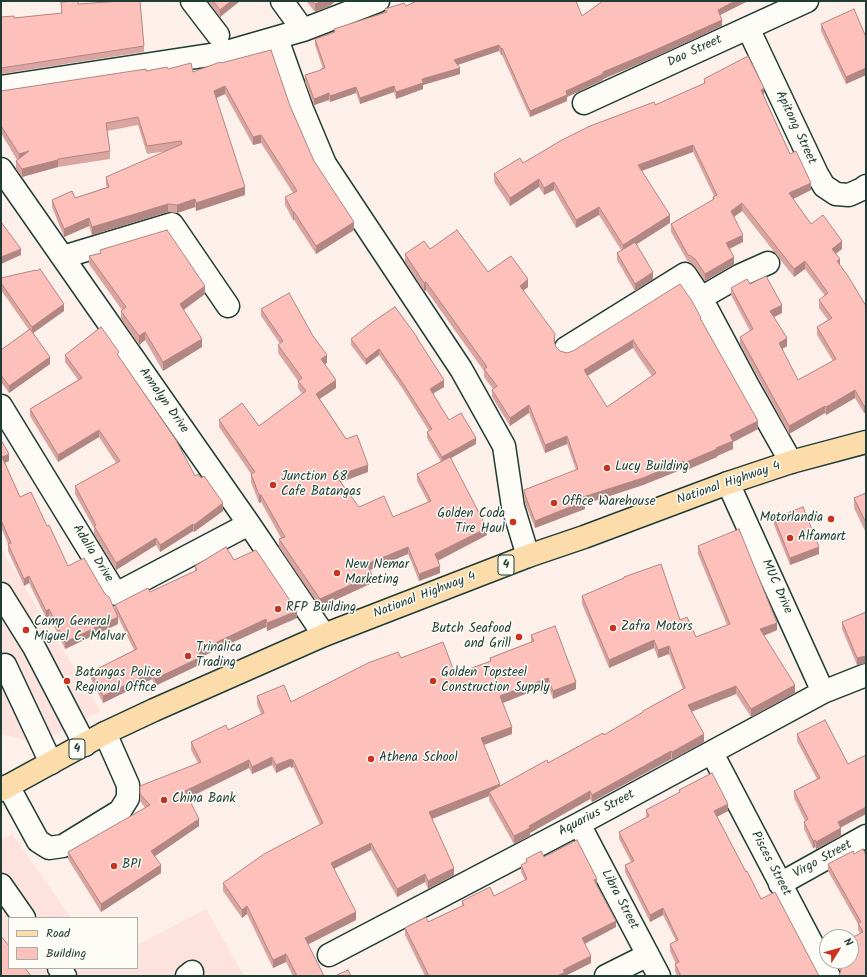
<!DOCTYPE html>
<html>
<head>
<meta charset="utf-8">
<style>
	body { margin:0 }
	#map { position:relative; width:867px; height:977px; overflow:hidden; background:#fdf0eb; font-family:Kalam,sans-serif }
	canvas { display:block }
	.frame { position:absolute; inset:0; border:2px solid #1f3d34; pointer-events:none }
	.legend { position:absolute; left:8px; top:917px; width:130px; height:52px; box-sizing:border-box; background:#fdfcf7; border:1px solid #a4b0a9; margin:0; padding:5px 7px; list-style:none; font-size:12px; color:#1f3d34 }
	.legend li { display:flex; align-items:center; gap:8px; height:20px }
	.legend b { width:20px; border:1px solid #a4b0a9 }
	.north { position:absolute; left:819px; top:929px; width:40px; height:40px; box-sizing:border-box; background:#fdfcf7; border:1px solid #a4b0a9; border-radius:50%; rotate:53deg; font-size:11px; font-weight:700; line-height:16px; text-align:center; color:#1f3d34 }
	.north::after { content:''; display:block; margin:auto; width:14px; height:18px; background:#c8321e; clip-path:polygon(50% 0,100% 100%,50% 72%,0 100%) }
</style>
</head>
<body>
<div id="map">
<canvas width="867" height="977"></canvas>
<div class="frame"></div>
<ul class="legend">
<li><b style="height:5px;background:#fddcac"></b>Road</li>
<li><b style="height:11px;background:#fdc0bb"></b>Building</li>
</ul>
<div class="north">N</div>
</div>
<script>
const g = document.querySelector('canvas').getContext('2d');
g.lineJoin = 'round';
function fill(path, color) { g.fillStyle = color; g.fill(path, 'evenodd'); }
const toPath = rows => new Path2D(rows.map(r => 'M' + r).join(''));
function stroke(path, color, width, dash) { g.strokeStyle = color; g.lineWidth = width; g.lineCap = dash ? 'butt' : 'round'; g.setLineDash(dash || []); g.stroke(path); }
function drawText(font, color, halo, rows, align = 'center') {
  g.font = font + ' Kalam,sans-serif'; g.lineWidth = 3; g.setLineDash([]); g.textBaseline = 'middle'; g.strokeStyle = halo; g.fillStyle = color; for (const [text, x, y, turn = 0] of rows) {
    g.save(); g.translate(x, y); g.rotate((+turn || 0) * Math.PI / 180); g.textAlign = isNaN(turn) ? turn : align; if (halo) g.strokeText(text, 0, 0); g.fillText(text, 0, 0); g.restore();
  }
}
fill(toPath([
	[1,549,101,711,38,743,1,734],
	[12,834,71,918,9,918,9,968,137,968,137,945,206,909,244,976,1,976,1,840]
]), '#fde2dd');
const minor = toPath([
	[192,1,218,35],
	[282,1,303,30],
	[748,28,817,174,824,186,836,194,849,195,862,189,866,186],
	[277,39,302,109,325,164,461,369,504,446,513,507,528,556],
	[1,87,223,53,303,30,378,1],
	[584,103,807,1],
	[1,169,249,524,324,635],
	[63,257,172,224,228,306],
	[701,298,739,276,768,263],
	[566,348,685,274,701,298,748,386,791,462],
	[1,406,116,594,249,524],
	[728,483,823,692],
	[1,594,34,647,85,745],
	[5,665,51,763],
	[712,753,829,976],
	[8,786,38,841,49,848,63,846,120,811,128,798,128,785,105,733],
	[579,824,659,976],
	[780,884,866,836],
	[1,885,24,918],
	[329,955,579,824,823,692,866,675],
	[59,968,65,976],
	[187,976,192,972],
	[606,976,648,955]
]);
const major = toPath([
	[1,790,105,733,154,710,324,635,528,556,584,537,728,483,791,462,866,442]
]);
stroke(minor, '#1f3d34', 25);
stroke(major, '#1f3d34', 25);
stroke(minor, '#fdfcf7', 22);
stroke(major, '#fddcac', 22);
fill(toPath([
	[208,1,240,1,220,17],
	[306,1,336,1,328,7,315,12],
	[603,1,748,1,720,15,722,26,653,58,603,79,603,80,567,97,567,101,530,117,502,55,501,55,499,51,458,65,460,74,423,85,423,89,396,99,394,92,360,104,356,93,330,102,329,100,314,105,305,82,305,75,321,71,323,69,315,45,315,39,334,33,334,29,385,13,385,9,406,6,582,16],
	[61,2,78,4,144,46,144,52,1,74,1,17,14,18,62,13],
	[821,24,866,37,866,75,846,84,821,31],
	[221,63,290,106,314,161,354,230,316,254,294,220,293,220,285,205,285,197,293,193,261,143,253,145,225,94,216,98,245,195,196,211,195,207,177,213,168,212,92,235,89,226,64,237,52,207,52,200,75,198,107,187,106,185,106,177,168,151,147,154,138,125,107,131,110,151,110,159,58,167,22,177,16,169,16,161,17,160,1,133,1,91,146,71,168,69,193,72],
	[704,79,764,95,764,96,790,154,811,190,793,199,811,224,842,249,836,254,840,266,866,306,866,412,864,413,855,398,826,415,825,413,789,434,740,344,740,337,750,331,731,295,731,288,750,284,782,313,774,317,787,346,782,349,798,380,833,361,817,335,817,327,828,320,819,308,819,300,825,296,805,269,794,277,742,211,734,217,743,242,730,249,734,264,705,281,695,267,691,263,688,262,671,232,671,224,713,200,713,197,714,196,693,152,642,171,670,223,636,244,653,279,635,291,617,260,617,253,621,250,599,215,576,228,554,190,544,195,539,187,510,206,494,182,494,174,523,163,655,105,704,84],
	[430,249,488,272,528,287,523,291,555,342,555,344,556,347,560,351,567,353,701,320,758,429,733,442,733,449,717,456,717,457,684,471,683,469,643,485,585,504,585,509,535,528,525,503,524,490,576,470,567,444,545,453,529,413,510,426,492,397,492,390,493,389,484,377,484,371,426,290,424,291,405,262,405,254],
	[633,348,640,359,652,376,607,407,587,376],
	[100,250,205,294,184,310,202,347,163,371,145,340,139,345,121,319,121,311,122,310,89,264,89,256,100,253],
	[1,278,64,311,32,333,50,364,9,393,1,382,1,350,29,330,1,290],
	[261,309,327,363,325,364,336,388,320,399,368,472,341,482,359,507,393,517,428,502,417,481,417,474,441,462,427,438,427,432,429,431,404,391,379,355,366,365,351,345,351,339,417,339,444,387,433,394,449,420,476,444,451,458,487,535,438,561,440,573,419,581,408,554,370,570,372,583,320,607,279,547,279,539,281,538,261,502,259,503,251,482,251,474,219,427,219,420,259,426,302,394,298,388,298,381,278,353,278,345,280,344,261,316],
	[65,355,119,357,195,476,223,511,194,532,193,531,160,552,156,545,116,570,94,534,94,528,75,494,75,486,116,463,99,437,58,462,30,416,30,409,78,380,65,362],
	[1,440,9,461,5,463,20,497,47,526,68,566,115,611,115,605,150,592,195,571,195,566,234,560,297,618,267,631,266,627,201,657,201,664,155,686,152,679,103,703,91,679,91,672,134,650,118,617,118,624,65,649,49,616,46,618,29,583,24,586,8,551,8,544,1,527],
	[866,493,866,533,854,508,854,498],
	[774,518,819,554,790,565,774,525],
	[698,546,777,630,764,636,795,693,751,717,736,694,691,712,704,742,672,760,671,759,592,802,590,799,530,833,530,836,514,844,489,800,489,796,432,819,454,875,428,889,425,882,397,897,371,850,334,869,356,920,308,944,324,976,293,976,286,962,273,968,247,914,242,918,223,891,223,883,320,825,293,767,291,768,291,766,276,773,272,765,252,774,249,768,189,798,199,826,155,856,161,873,101,912,68,859,68,852,145,808,140,801,140,794,198,763,191,750,191,742,228,730,261,714,257,704,257,696,291,702,401,658,455,674,490,661,490,658,531,642,531,635,576,689,553,699,548,685,503,703,512,734,484,745,500,786,548,763,604,735,643,713,643,711,683,689,669,654,658,658,654,648,609,668,582,604,582,596,624,578,624,577,680,620,696,637,727,625,698,554],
	[866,612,866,663,857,665,842,629,842,622],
	[797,734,848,764,866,814,841,827,841,836,816,849,815,847,813,848,804,829,804,822,805,821,794,798,794,791,817,779,797,741],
	[679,790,728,811,717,817,746,872,761,899,819,976,677,976,675,971,675,964,676,964,670,951,670,944,676,941,663,915,650,922,625,872,625,865,631,862,619,839,619,832,646,818,646,810,679,793],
	[854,854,866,855,866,976,840,975,841,973,835,961,851,961,860,933,858,930,858,924,828,871,828,864],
	[544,857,597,886,616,927,585,944,591,963,565,976,425,976,405,935,405,928,428,922,462,906,462,901,494,896,525,880,521,872,521,865,526,863,526,859]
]), '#daa5a1');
fill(toPath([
	[231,1,240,1,220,17,220,10],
	[323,1,336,1,328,7,315,12,315,4],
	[735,1,748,1,718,16,718,10],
	[722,20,722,26,653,58,603,79,603,80,567,97,567,101,530,117,530,111,566,91,603,72],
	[499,45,499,51,454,66,454,60],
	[502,48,502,55,501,55,501,49],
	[460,68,460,74,423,85,423,89,396,99,396,92,422,79],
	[866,68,866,75,846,84,846,77],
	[225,86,225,94,214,99,214,91],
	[394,86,394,92,360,104,360,98],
	[356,87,356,93,330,102,330,96],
	[764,88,764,95,761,97,761,90],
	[329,93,329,100,314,105,314,99],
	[261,135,261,143,253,145,253,137],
	[693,145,693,152,638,172,638,165],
	[29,151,19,162,19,154],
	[58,160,58,167,22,177,22,169],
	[539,179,539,187,510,206,510,198],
	[554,182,554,190,544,195,544,188],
	[811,183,811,190,789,201,789,193],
	[245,187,245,195,196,211,196,203],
	[195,199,195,207,177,213,177,205],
	[742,203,742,211,731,219,731,211],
	[168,204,168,212,92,235,92,227],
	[599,207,599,215,576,228,576,220],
	[293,212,294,212,294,220,293,220],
	[670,215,670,223,623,253,623,245],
	[89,218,89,226,64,237,64,229],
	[354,222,354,230,316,254,316,246],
	[743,235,743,242,726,250,726,243],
	[842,241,842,249,832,256,832,249],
	[21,249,21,255,1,264,1,257],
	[734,257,734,264,705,281,705,274],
	[840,259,840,267,837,261],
	[805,261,805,269,794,277,794,269],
	[653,272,653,279,635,291,635,284],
	[528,279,528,287,520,293,520,286],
	[426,282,426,290,424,291,424,283],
	[205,286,205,294,180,312,180,304],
	[64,304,64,311,32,334,32,327],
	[782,305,782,313,770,319,770,311],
	[145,332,145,340,139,345,139,336],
	[555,334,555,342,554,349,554,341],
	[787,338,787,346,779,351,779,343],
	[202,339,202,347,163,371,163,362],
	[633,340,633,348,584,378,584,370],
	[379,349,379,355,366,365,366,359],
	[327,355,327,363,321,366,321,359],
	[50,357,50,364,9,393,9,386],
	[336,380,336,388,316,401,316,394],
	[444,380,444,387,430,395,430,389],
	[855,390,855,398,826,415,826,407],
	[529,405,529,413,510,426,510,418],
	[866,405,866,412,864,413,864,406],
	[825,406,825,413,789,434,789,426],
	[758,421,758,429,733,442,733,449,717,456,717,457,684,471,684,463,716,448,730,435],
	[99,430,99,437,58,462,58,455],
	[567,436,567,444,545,453,545,445],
	[476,438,476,444,442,463,442,457],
	[9,454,9,461,2,464,2,457],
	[683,461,683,469,643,485,585,504,585,509,535,528,535,521,583,497],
	[368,465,368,472,336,484,336,476],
	[259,495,261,495,261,502,259,503],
	[223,503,223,511,194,532,194,525],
	[193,524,193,531,160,552,160,545],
	[487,528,487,535,435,562,435,554],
	[156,538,156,545,116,570,116,563],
	[408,547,408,554,367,571,367,564],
	[819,547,819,554,790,565,790,558],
	[440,566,440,573,419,581,419,574],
	[372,575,372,583,320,607,320,599],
	[29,576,29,583,24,586,24,579],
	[49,609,49,616,46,618,46,611],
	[297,611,297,618,267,631,267,623],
	[118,617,118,624,65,649,65,642],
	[266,619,266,627,201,657,201,664,155,686,155,679,198,651],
	[777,623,777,630,760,637,760,629],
	[654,640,654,648,609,668,609,660],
	[669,646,669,654,658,658,658,650],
	[866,656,866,663,857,665,857,658],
	[152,672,152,679,103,703,103,696],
	[548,678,548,685,500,704,500,696],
	[576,682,576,689,553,699,553,691],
	[795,685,795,693,751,717,751,709],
	[736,686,736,694,688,713,688,705],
	[512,727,512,734,481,746,481,738],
	[704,734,704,742,672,760,672,752],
	[671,751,671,759,592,802,592,795],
	[272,757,272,765,252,774,252,767],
	[291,759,291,766,276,773,276,765],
	[249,760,249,768,185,799,185,791],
	[291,760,293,760,293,767,291,768],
	[500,784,500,791,489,792,489,796,429,820,429,812],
	[590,791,590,799,530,833,530,836,514,844,514,836,529,826],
	[728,804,728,811,714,818,714,811],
	[866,807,866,814,838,829,838,822],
	[199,819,199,826,151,859,151,851],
	[841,828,841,836,816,849,816,842],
	[815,840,815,847,813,848,813,841],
	[371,843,371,850,331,870,331,863],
	[161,865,161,873,101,912,101,904],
	[454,868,454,875,428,889,428,881],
	[425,874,425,882,397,897,397,889],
	[597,879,597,886,594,880],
	[247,906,247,914,242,918,242,910],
	[663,908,663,915,650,922,650,915],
	[356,912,356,920,305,946,305,938],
	[616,921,616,927,582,945,582,938],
	[286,954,286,962,273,968,273,960],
	[591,956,591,963,565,976,557,976,563,970]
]), '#b18683');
const building = toPath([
	[74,1,78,1,78,4,121,1,140,1,144,46,1,68,1,17,14,16,14,18,62,13,61,2,74,1],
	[213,1,231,1,220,10,213,1],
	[312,1,323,1,315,4,312,1],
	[417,1,576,1,582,16,603,1,735,1,718,10,722,20,653,51,603,72,603,74,566,91,567,95,530,111,502,48,501,49,499,45,454,60,460,68,422,79,423,83,396,92,394,86,360,98,356,87,330,96,329,93,314,99,305,75,321,70,321,69,325,68,315,39,335,32,334,29,387,12,385,9,404,3,406,6,417,1],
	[854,9,866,37,866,68,846,77,821,24,854,9],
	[271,50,290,106,314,161,354,222,316,246,294,212,293,212,285,197,297,191,261,135,253,137,225,86,214,91,245,187,196,203,195,199,177,205,168,204,92,227,89,218,64,229,52,200,72,191,75,198,109,187,106,177,182,144,181,141,147,146,138,117,106,123,110,151,58,159,58,160,22,169,16,161,29,151,19,154,1,126,1,91,146,69,146,71,167,67,168,69,191,63,193,72,220,62,221,63,271,50],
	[748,56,764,88,761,90,790,154,796,151,811,183,789,193,811,224,823,215,842,241,832,249,840,259,837,261,848,276,866,306,866,405,864,406,855,390,826,407,825,406,789,426,740,337,753,329,731,288,747,279,750,284,766,276,782,305,770,311,787,338,779,343,798,380,836,359,817,327,832,318,819,300,828,293,805,261,794,269,742,203,731,211,743,235,726,243,734,257,705,274,695,259,691,256,688,255,671,224,714,199,713,197,717,195,693,145,638,165,670,215,623,245,599,207,576,220,554,182,544,188,539,179,510,198,494,174,520,158,523,163,562,140,590,126,654,102,655,105,705,83,704,79,748,56],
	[1,222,21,249,1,257,1,222],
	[167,230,205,286,180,304,202,339,163,362,145,332,139,336,121,311,126,307,89,256,101,253,100,250,167,230],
	[457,230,488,272,511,256,528,279,520,286,555,334,554,341,556,347,560,351,567,353,573,351,680,284,692,301,701,318,700,318,758,421,730,435,733,441,716,448,717,449,684,463,683,461,643,478,583,497,585,501,535,521,525,495,524,490,578,469,567,436,545,445,529,405,510,418,492,390,497,386,484,369,487,367,426,282,424,283,405,254,424,241,430,249,457,230],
	[633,340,640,351,656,373,607,407,584,370,633,340],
	[635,242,653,272,635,284,617,253,635,242],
	[40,269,64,304,32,327,1,283,1,278,36,270,37,271,40,269],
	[289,293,313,336,327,355,321,359,336,380,316,394,346,439,357,435,368,465,336,476,359,507,384,496,393,517,431,501,417,474,450,457,487,528,435,554,440,566,419,574,408,547,367,564,372,575,320,599,279,539,285,537,261,495,259,495,251,474,255,472,219,420,242,403,259,426,306,391,298,381,302,378,278,345,283,341,261,309,289,293],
	[395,307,417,337,417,338,444,380,430,389,449,420,461,413,476,438,442,457,427,432,432,429,404,385,379,349,366,359,351,339,374,321,395,307],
	[101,327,119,352,117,354,176,440,195,476,198,474,201,478,204,476,223,503,194,525,193,524,160,545,156,538,116,563,94,526,96,525,75,486,120,461,99,430,58,455,30,409,82,378,65,355,101,327],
	[30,329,50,357,9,386,1,375,1,350,30,329],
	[1,440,9,454,2,457,20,497,31,492,47,526,49,525,68,566,84,558,105,594,109,597,118,617,65,642,49,609,46,611,29,576,24,579,8,544,11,543,1,520,1,440],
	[866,493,866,523,854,498,866,493],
	[803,507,819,547,790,558,774,518,803,507],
	[739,529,777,623,760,629,795,685,751,709,736,686,688,705,704,734,672,752,671,751,592,795,590,791,529,826,530,828,514,836,489,792,547,760,548,763,603,733,604,735,643,712,643,711,685,688,669,646,658,650,654,640,609,660,582,596,624,578,624,577,661,564,680,620,687,617,696,637,730,624,698,546,739,529],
	[226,547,234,560,256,550,297,611,267,623,266,619,198,651,201,657,155,679,152,672,103,696,91,672,137,649,115,605,148,588,150,592,197,570,195,566,226,547],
	[866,612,866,656,857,658,842,622,866,612],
	[555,626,576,682,553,691,548,678,500,696,512,727,481,738,500,784,429,812,454,868,428,881,425,874,397,889,371,843,331,863,356,912,305,938,324,976,297,976,286,954,273,960,247,906,242,910,223,883,264,854,323,823,293,760,291,760,291,759,276,765,272,757,252,767,249,760,185,791,199,819,151,851,161,865,101,904,68,852,150,805,140,794,140,786,201,762,191,742,226,725,228,730,264,713,257,696,284,685,291,702,368,663,398,652,401,658,443,642,455,674,491,661,490,658,534,641,531,635,555,626],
	[825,720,848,764,866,755,866,807,838,822,841,828,816,842,815,840,813,841,804,822,808,819,794,791,820,778,797,734,825,720],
	[712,773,728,804,714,811,746,872,747,871,761,899,775,892,819,976,681,976,675,964,679,962,670,944,678,940,663,908,650,915,625,865,634,861,619,832,649,816,646,810,680,792,679,790,712,773],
	[577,840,597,879,594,880,616,921,582,938,591,956,563,970,565,972,557,976,429,976,405,928,426,917,428,922,464,905,462,901,490,887,494,896,527,879,521,865,527,862,526,859,541,851,544,857,577,840],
	[863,849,866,855,866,976,839,976,841,970,840,964,839,961,851,961,851,938,863,932,858,923,861,922,828,864,853,851,854,854,863,849],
	[1,936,9,946,9,968,25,968,31,976,1,976,1,936],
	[348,970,351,976,335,976,348,970]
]);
fill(building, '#fdc0bb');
stroke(building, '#b18683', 1);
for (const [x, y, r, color] of [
	[607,468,4,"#c8321e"],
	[273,485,4,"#c8321e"],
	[554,503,4,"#c8321e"],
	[831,519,4,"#c8321e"],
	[513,522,4,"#c8321e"],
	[790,538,4,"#c8321e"],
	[337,573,4,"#c8321e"],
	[278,609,4,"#c8321e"],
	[613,628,4,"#c8321e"],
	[26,630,4,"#c8321e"],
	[519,637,4,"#c8321e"],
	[188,656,4,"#c8321e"],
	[67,681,4,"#c8321e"],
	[433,681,4,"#c8321e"],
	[371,759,4,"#c8321e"],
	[164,800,4,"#c8321e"],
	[114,866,4,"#c8321e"]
]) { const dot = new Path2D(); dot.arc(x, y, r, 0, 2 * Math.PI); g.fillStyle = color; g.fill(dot); stroke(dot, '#fdfcf7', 1.5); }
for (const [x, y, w] of [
	[506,565,16],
	[77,749,16]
]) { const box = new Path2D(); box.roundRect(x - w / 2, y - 10, w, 20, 3); g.fillStyle = '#fdfcf7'; g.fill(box); stroke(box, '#1f3d34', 1); }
drawText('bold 12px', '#1f3d34', null, [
	["4",506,565],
	["4",77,749]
]);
drawText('13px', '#1f3d34', '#fdfcf7', [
	["Dao Street",695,52,-25],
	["Apitong Street",795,128,65],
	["Annalyn Drive",163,401,55],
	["National Highway 4",729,484,-19],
	["Adalia Drive",92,554,58],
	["MUC Drive",776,587,66],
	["National Highway 4",425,596,-21],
	["Aquarius Street",597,814,-28],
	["Virgo Street",823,860,-29],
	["Pisces Street",770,864,62],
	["Libra Street",619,900,62]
]);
drawText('13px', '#1f3d34', '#fdfcf7', [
	["Lucy Building",615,468],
	["Junction 68",281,478],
	["Cafe Batangas",281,493],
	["Office Warehouse",562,503],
	["Golden Coda",505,515,"right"],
	["Tire Haul",505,530,"right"],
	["Motorlandia",823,519,"right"],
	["Alfamart",798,538],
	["New Nemar",345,566],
	["Marketing",345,581],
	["RFP Building",286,609],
	["Camp General",34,623],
	["Miguel C. Malvar",34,638],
	["Zafra Motors",621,628],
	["Butch Seafood",511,630,"right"],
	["and Grill",511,645,"right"],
	["Trinalica",196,649],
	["Trading",196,664],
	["Batangas Police",75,674],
	["Regional Office",75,689],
	["Golden Topsteel",441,674],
	["Construction Supply",441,689],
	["Athena School",379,759],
	["China Bank",172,800],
	["BPI",122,866]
], 'left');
</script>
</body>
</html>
